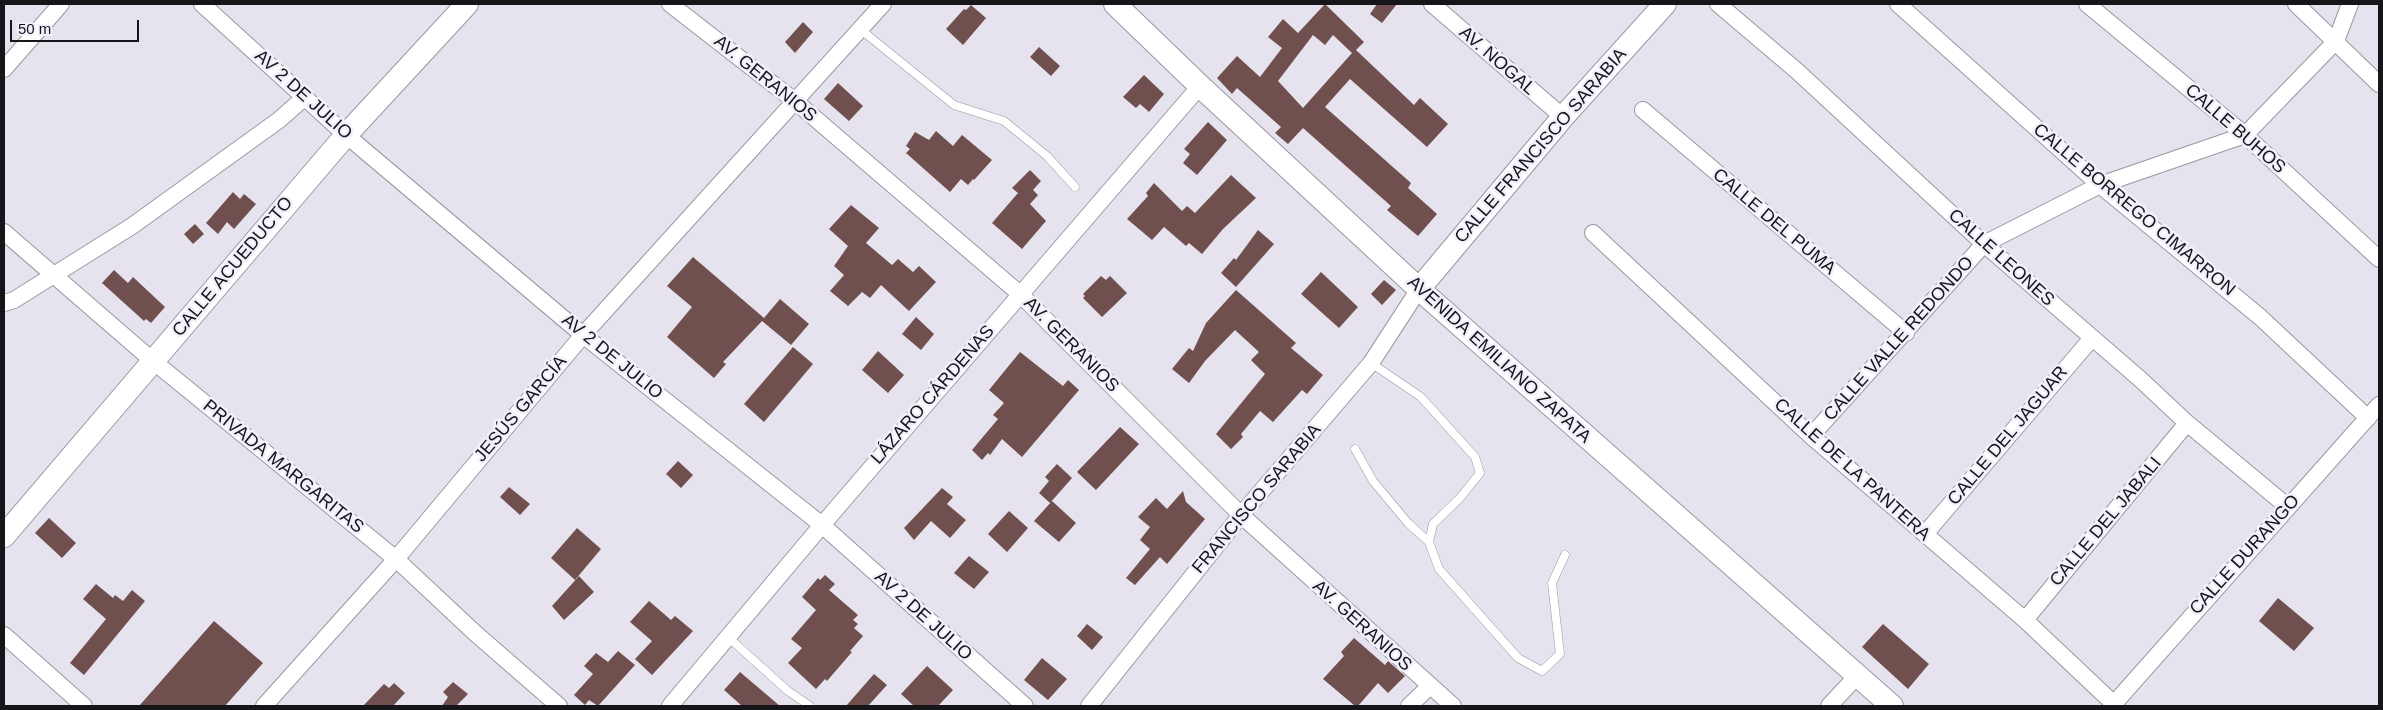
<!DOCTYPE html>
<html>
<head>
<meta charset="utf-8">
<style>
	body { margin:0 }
	#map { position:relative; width:2383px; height:710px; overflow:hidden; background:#e6e2ee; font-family:Helvetica,sans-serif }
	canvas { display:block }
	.frame { position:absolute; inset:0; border:5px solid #161519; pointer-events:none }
	.scale { position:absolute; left:10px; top:20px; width:129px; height:22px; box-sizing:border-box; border:2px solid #161519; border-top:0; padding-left:6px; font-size:15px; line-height:18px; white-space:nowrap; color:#161519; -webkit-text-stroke:4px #f3f0fb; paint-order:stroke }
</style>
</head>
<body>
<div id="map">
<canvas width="2383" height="710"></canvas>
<div class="frame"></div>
<div class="scale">50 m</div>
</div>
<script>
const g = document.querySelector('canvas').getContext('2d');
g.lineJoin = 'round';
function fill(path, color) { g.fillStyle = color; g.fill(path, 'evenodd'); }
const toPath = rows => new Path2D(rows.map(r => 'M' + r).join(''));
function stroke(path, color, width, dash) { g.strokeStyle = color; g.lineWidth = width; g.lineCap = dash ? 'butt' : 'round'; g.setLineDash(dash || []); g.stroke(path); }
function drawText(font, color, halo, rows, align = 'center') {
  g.font = font + ' Helvetica,sans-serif'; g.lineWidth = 5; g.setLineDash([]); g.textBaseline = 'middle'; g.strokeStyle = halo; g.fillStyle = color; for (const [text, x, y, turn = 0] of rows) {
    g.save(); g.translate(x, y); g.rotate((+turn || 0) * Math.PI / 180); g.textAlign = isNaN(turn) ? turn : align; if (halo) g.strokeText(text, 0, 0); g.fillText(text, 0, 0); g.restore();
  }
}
fill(toPath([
	[1325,4,1364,42,1356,50,1414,105,1420,98,1448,124,1427,147,1350,79,1325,107,1411,183,1408,188,1437,214,1418,236,1387,210,1391,206,1303,128,1288,144,1275,133,1281,127,1237,88,1232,94,1217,78,1237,56,1260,77,1282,48,1268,37,1283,19,1298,33],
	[1313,35,1325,45,1333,35,1352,53,1303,108,1278,81],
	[1377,4,1397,4,1382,23,1370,14],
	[971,5,986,18,963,45,946,29,964,9,966,10],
	[803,22,813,32,795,53,785,42],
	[1039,47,1060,66,1051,76,1030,57],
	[1144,75,1164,94,1149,112,1140,104,1136,108,1123,97],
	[838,83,863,106,849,121,824,99],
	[1208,122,1227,140,1197,175,1183,163,1190,154,1184,149],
	[936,131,953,146,962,135,992,160,974,180,973,179,968,185,961,179,950,192,906,153,910,149,906,146,915,132,929,140],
	[1030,170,1041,181,1033,190,1038,195,1030,204,1046,221,1022,249,992,223,1018,193,1012,188],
	[1231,175,1256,198,1223,229,1202,254,1189,243,1186,246,1164,227,1152,240,1127,219,1148,196,1146,193,1154,183,1182,211,1187,206,1195,213],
	[233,192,240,199,244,194,256,204,234,229,227,222,218,234,206,223],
	[851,205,879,228,866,243,892,265,898,259,913,272,919,266,936,282,909,311,881,285,870,298,862,292,848,306,830,291,844,275,834,266,848,246,829,229],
	[195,224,204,234,193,244,184,234],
	[1258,230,1274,244,1236,287,1221,273,1234,258,1236,260],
	[693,257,764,318,780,299,809,324,791,345,762,321,723,362,726,364,714,378,667,337,692,307,667,286],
	[114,270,128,283,133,277,165,307,151,323,146,319,144,321,102,283],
	[1321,272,1358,307,1339,328,1301,294],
	[1101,276,1106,280,1110,276,1127,293,1102,317,1083,298,1085,296,1083,294],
	[1384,280,1396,290,1382,305,1371,294],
	[1236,290,1296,343,1291,348,1323,375,1307,394,1302,390,1273,422,1260,411,1241,434,1243,437,1231,449,1216,434,1265,374,1251,360,1259,352,1235,330,1205,361,1189,383,1172,369,1189,348,1193,351,1206,323],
	[916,317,934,334,921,350,902,334],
	[793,347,813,364,764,422,744,404],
	[878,351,904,375,888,393,862,370],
	[1020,352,1063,386,1068,380,1079,390,1022,457,1002,439,990,455,988,453,982,460,972,450,998,419,993,415,1004,403,989,390],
	[1120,427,1139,444,1096,490,1077,472],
	[678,461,693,475,681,488,666,474],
	[1057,464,1072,478,1050,503,1039,493,1049,481,1045,477],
	[509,487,530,504,520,515,500,497],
	[942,488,953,497,947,504,966,520,950,538,931,521,914,540,904,528],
	[1183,491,1186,502,1205,519,1167,564,1160,557,1135,585,1126,578,1150,549,1140,540,1150,527,1138,517,1156,498,1167,509],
	[1052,501,1076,523,1059,542,1034,521],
	[1009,511,1028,528,1007,552,988,534],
	[49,518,76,543,62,558,35,533],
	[577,528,601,549,575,580,551,558],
	[969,556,989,572,974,589,954,573],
	[825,575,835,584,829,590,858,615,853,620,858,624,854,628,863,636,850,651,852,652,827,681,825,679,816,689,788,663,802,648,791,639,816,610,802,597,818,578,820,580],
	[579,576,594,592,564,620,552,606],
	[96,584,113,598,115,595,123,601,132,590,145,601,84,675,70,663,106,619,83,599],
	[2278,598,2314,628,2294,651,2259,621],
	[649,601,671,620,675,616,693,631,652,675,635,659,652,641,630,622],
	[214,621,263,663,225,706,139,706],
	[1087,624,1103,637,1092,650,1077,636],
	[1883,624,1929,664,1908,689,1862,647],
	[1354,638,1385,665,1388,661,1405,676,1388,693,1378,683,1358,706,1355,706,1323,679,1344,656,1341,652],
	[618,651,635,665,598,706,589,700,585,705,574,695,593,674,584,666,596,653,608,662],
	[1042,658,1067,679,1048,700,1024,680],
	[927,666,953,690,938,706,914,706,901,694],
	[740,672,780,706,742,706,724,690],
	[874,674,887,685,868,706,846,706],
	[453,682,468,694,456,706,442,706,448,697,443,692],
	[394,683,405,693,393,706,363,706,384,684,389,688]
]), '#70504e');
const lane = toPath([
	[860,29,954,105,1004,121,1047,156,1075,187],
	[1371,363,1421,397,1475,457,1480,473,1460,498,1433,524,1429,542,1439,569,1518,658,1542,671,1560,654,1552,583,1565,555],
	[1355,449,1373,481,1408,523,1429,542],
	[728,637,788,691,810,706]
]);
const street = toPath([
	[202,4,346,135,583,335,822,525,1025,706],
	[670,4,796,102,1020,294,1241,515,1453,706],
	[1432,4,1563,117],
	[1718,4,1797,71,1984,244,2140,379,2187,423,2288,507],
	[1898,4,2100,185,2260,317,2368,418],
	[2087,4,2245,135,2379,259],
	[2296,4,2379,84],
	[4,69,61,4],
	[1643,110,1906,333],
	[4,232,153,361,396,559,475,633,559,706],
	[1593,233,1811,436,2025,620,2114,704],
	[4,303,14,300,132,226,279,120,305,97],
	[1811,436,1984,244,2100,185,2245,135,2336,41,2350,4],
	[1925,534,2092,338],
	[2025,620,2187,423],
	[4,635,84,706],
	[264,706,396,559,583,335,883,4],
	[670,706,822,525,1200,86],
	[1089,706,1241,515,1371,363,1419,289],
	[1409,706,1430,686],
	[1829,706,1857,676],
	[2112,706,2379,405]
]);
const secondary = toPath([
	[1115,4,1200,86,1419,289,1892,706],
	[1419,289,1563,117,1665,4],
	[4,536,346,135,467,4]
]);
stroke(lane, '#9b97a2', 9);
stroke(street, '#9b97a2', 18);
stroke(secondary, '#9b97a2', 24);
stroke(lane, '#fff', 8);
stroke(street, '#fff', 16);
stroke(secondary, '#fff', 22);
drawText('18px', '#161519', '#f3f0fb', [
	["AV. NOGAL",1497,61,41],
	["AV. GERANIOS",765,79,39],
	["AV 2 DE JULIO",303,95,42],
	["CALLE BUHOS",2235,129,41],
	["CALLE FRANCISCO SARABIA",1541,146,-49],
	["CALLE BORREGO CIMARRON",2134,210,40],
	["CALLE DEL PUMA",1774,222,40],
	["CALLE LEONES",2001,258,42],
	["CALLE ACUEDUCTO",233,267,-50],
	["CALLE VALLE REDONDO",1899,339,-48],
	["AV. GERANIOS",1071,345,45],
	["AV 2 DE JULIO",612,357,39],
	["AVENIDA EMILIANO ZAPATA",1499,360,42],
	["LÁZARO CÁRDENAS",933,395,-49],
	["JESÚS GARCÍA",521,409,-50],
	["CALLE DEL JAGUAR",2008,436,-50],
	["PRIVADA MARGARITAS",283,467,39],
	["CALLE DE LA PANTERA",1852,470,42],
	["FRANCISCO SARABIA",1257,499,-50],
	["CALLE DEL JABALI",2106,522,-50],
	["CALLE DURANGO",2245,555,-48],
	["AV 2 DE JULIO",923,616,42],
	["AV. GERANIOS",1362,626,42]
]);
</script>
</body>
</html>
